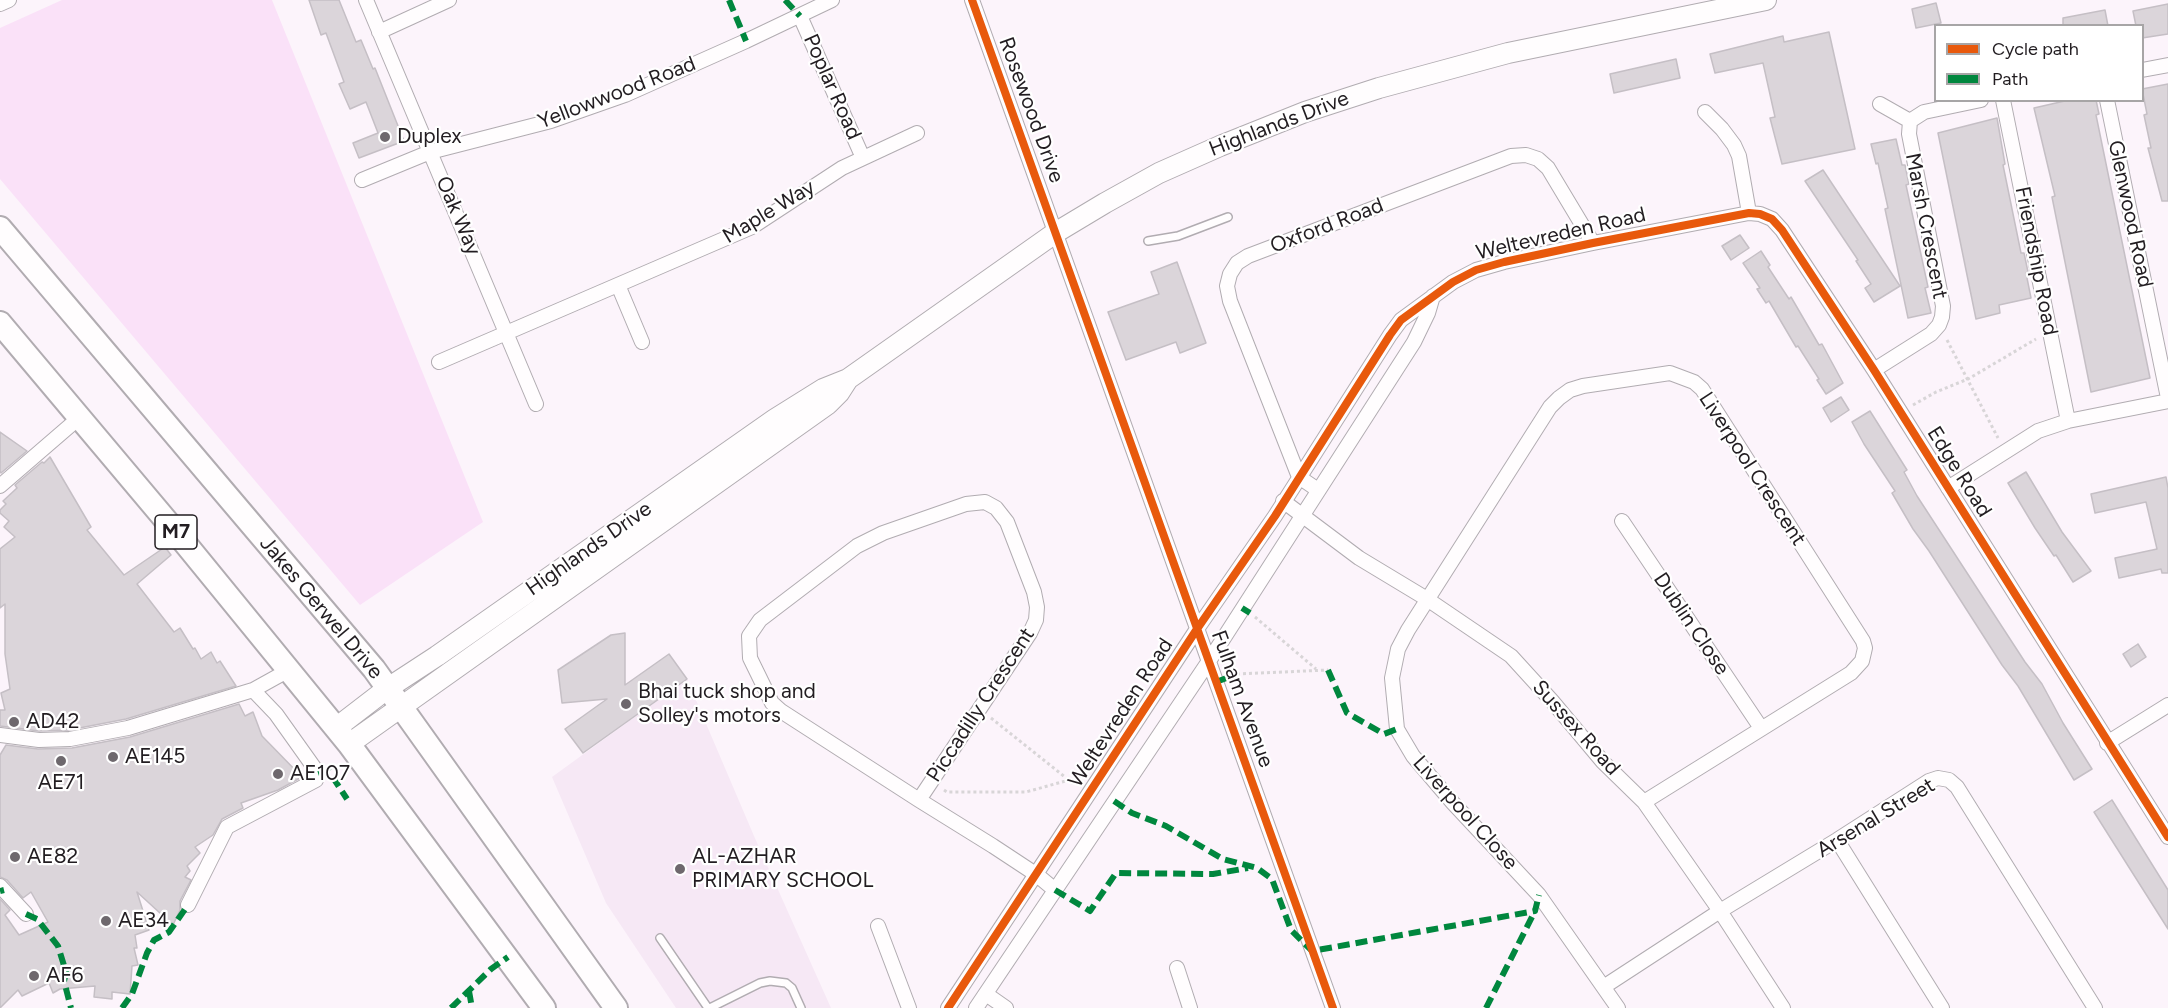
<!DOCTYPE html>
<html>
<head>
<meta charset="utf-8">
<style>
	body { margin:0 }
	#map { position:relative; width:2168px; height:1008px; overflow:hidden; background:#fcf4fb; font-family:Figtree,sans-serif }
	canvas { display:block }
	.legend { position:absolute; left:1934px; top:24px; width:210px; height:78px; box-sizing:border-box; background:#fff; border:2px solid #a7a5a6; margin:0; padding:8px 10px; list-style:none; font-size:18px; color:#221d21 }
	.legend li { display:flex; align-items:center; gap:12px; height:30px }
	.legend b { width:30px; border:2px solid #a7a5a6 }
</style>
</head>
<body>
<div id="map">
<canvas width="2168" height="1008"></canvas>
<ul class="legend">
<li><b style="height:8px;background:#e8590c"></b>Cycle path</li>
<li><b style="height:8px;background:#00873e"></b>Path</li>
</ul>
</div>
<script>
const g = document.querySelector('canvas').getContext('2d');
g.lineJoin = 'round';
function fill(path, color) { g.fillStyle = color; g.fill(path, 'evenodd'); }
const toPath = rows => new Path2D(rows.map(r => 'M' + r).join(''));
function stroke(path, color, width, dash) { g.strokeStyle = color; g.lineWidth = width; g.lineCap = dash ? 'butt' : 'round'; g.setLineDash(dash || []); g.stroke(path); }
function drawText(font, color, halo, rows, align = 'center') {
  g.font = font + ' Figtree,sans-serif'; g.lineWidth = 4.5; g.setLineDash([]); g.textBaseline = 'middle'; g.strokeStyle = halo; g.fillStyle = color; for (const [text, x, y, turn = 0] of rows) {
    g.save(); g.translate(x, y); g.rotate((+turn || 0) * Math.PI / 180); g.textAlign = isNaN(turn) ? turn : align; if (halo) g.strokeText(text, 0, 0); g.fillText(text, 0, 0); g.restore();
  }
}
fill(toPath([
	[687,679,754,836,831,1008,676,1008,606,903,552,777]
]), '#f6e8f5');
fill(toPath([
	[62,0,272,0,483,522,360,605,0,179,0,28]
]), '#fae1f8');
const building = toPath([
	[309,0,339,0,356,42,361,40,373,69,375,68,404,141,359,158,353,143,378,133,366,102,350,109,339,84,344,82,326,33,321,35,309,0],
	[1936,3,1941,23,1916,28,1912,9,1936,3],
	[2168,4,2168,34,2142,38,2142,26,2136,26,2133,11,2168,4],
	[2105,10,2108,26,2063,26,2063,18,2105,10],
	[1829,32,1855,149,1782,164,1770,118,1775,117,1763,63,1715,73,1710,54,1783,36,1784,42,1829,32],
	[1676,59,1680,78,1614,93,1610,74,1676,59],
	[2168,84,2168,201,2162,201,2148,148,2151,148,2144,115,2147,114,2142,89,2168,84],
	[2069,100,2096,100,2099,114,2096,115,2150,378,2091,392,2052,197,2055,196,2034,108,2069,100],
	[1997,118,2005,164,2003,165,2021,253,2024,253,2028,272,2026,273,2031,298,1999,305,2000,313,1976,319,1938,133,1997,118],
	[1896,139,1902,165,1905,165,1909,184,1906,185,1928,287,1925,288,1931,313,1908,318,1885,209,1888,208,1878,163,1876,164,1871,144,1896,139],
	[1823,170,1900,286,1874,302,1865,288,1871,284,1856,261,1858,260,1805,181,1823,170],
	[1740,235,1749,248,1731,260,1722,246,1740,235],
	[1761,251,1770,265,1768,267,1789,299,1791,297,1819,345,1822,344,1843,383,1826,394,1817,380,1819,379,1798,346,1796,347,1769,301,1766,303,1757,289,1760,288,1743,263,1761,251],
	[1177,262,1206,343,1180,353,1176,342,1126,360,1108,312,1159,294,1151,272,1177,262],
	[1841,397,1849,410,1831,422,1823,408,1841,397],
	[1870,411,1907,470,1904,472,1917,496,2025,662,2042,684,2063,723,2092,769,2074,780,2018,686,2002,665,1929,551,1913,529,1892,493,1895,491,1864,444,1852,422,1870,411],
	[0,432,27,451,1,473,0,471,0,432],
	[50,457,91,527,87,530,124,575,165,547,171,555,137,584,174,632,180,628,193,649,195,648,201,659,211,652,217,663,220,661,236,686,126,719,69,730,39,731,0,726,0,710,5,710,1,693,10,689,5,654,5,604,0,608,0,549,15,537,4,527,9,521,0,513,0,510,6,504,3,501,17,488,15,485,42,462,44,463,50,457],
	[2026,472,2062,532,2091,571,2073,582,2056,555,2054,556,2035,528,2008,483,2026,472],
	[2166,477,2168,488,2168,573,2162,573,2161,569,2119,578,2115,558,2157,549,2146,502,2095,513,2091,494,2166,477],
	[625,633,625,685,669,654,687,679,583,753,565,729,607,699,562,703,558,670,611,635,625,633],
	[2138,644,2146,657,2131,667,2123,654,2138,644],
	[239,704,245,716,253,712,262,736,302,777,278,790,241,803,243,808,222,819,213,835,195,847,200,853,187,866,190,871,185,877,191,880,180,901,180,910,173,925,137,892,149,930,135,935,137,948,134,948,138,965,132,966,130,994,112,992,112,999,94,997,95,986,60,989,53,993,49,983,22,996,18,990,0,1008,0,899,10,910,5,915,19,935,48,922,31,892,23,898,7,880,0,877,0,755,6,745,38,749,72,748,130,737,239,704],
	[2112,800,2168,890,2168,929,2094,812,2112,800]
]);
fill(building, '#dbd5da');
stroke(building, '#c5bfc5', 1.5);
const service = toPath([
	[1148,241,1178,236,1228,217],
	[660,938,708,1008],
	[710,1008,760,983,770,981,786,983,792,988,801,1008]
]);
const minor = toPath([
	[366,0,536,404],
	[972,0,1333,1008],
	[0,4,9,0],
	[800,16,863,158],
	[379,32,449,0],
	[2142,70,2168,65],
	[2003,100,2068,421],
	[2107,100,2168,398],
	[1880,104,1910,121],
	[1705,112,1722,129,1734,145,1739,156,1749,213],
	[362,180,430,152,551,121,625,95,746,41,832,0],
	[618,285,642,342],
	[439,362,752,227,842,168,917,133],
	[1874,370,1931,334,1939,325,1942,317,1943,306,1940,291,1909,134,1910,121,1924,112,1981,100],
	[0,486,80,417],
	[1948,488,2038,431,2068,421,2168,401],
	[1318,490,1299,477,1230,301,1227,286,1230,274,1237,263,1248,256,1511,156,1526,155,1538,159,1548,168,1593,243],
	[1283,501,1359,558,1427,599,1511,656,1552,701,1603,762,1644,802,1720,911,1783,1008],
	[1622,521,1761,728],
	[0,735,39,740,70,739,128,728,253,690,289,670],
	[2107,743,2168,705],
	[919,800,1030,633,1036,620,1037,607,1034,592,1007,522,996,508,985,502,966,504,883,533,857,546,760,620,749,636,750,658,772,703,781,711,919,800,993,846,1037,875,1055,890],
	[1837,840,1942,1008],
	[0,886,26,914],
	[188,905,227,827,316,780,318,773,276,714,253,690],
	[878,926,909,1008],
	[1177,968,1190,1008],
	[1605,986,1720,911,1837,840,1929,781,1938,778,1949,780,1957,787,2095,1008],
	[986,994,1006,1008],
	[948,1008,1197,629,1275,516,1390,335,1401,320,1453,282,1476,270,1504,262,1593,243,1749,213,1760,214,1772,219,1782,230,1874,370,2168,837],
	[976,1008,1209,661,1414,342,1428,313,1433,296],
	[1618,1008,1539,895,1453,803,1413,756,1397,729,1392,678,1398,649,1408,630,1550,407,1559,398,1570,390,1583,386,1670,373,1694,382,1702,389,1863,641,1865,648,1862,661,1851,673,1644,802]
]);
const secondary = toPath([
	[336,728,388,688,437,656,775,419,823,389,848,379,1055,233,1105,203,1159,173,1220,146,1305,112,1379,88,1508,53,1766,0],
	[349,744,828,404,839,393,848,379]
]);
const primary = toPath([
	[0,228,374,669,616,1008],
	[0,323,180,537,349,744,544,1008]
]);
stroke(service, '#b1acb1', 10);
stroke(minor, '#b1acb1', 16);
stroke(secondary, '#b1acb1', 22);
stroke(primary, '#b1acb1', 26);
stroke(toPath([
	[1947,340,1998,438],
	[1913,405,1936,392,1968,379,2036,339],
	[1255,617,1316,669],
	[1237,674,1328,670],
	[991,718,1075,785],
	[944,790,947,792,1026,792,1069,780]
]), '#d8d5d7', 3, [3, 3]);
stroke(service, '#fffdfe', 7);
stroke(minor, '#fffdfe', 14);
stroke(secondary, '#fffdfe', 20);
stroke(primary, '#fffdfe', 22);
stroke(toPath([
	[729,0,746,41],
	[785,0,800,16],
	[1242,608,1250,613],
	[1328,670,1347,713,1384,734,1397,729],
	[1216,682,1237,674],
	[318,773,328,770,347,799],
	[1114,801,1132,813,1166,826,1223,859,1257,868,1272,879,1291,930,1312,951,1535,911,1539,895],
	[1055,890,1090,911,1116,873,1213,874,1248,868],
	[0,891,4,890],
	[26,914,37,919,58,946,66,972,64,981,71,1008],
	[469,991,472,1008],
	[122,1008,132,994,147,953,154,940,169,932,188,905],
	[451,1008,491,969,508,957],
	[1486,1008,1535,911]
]), '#00873e', 6, [12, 6]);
stroke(toPath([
	[972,0,1333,1008],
	[948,1008,1197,629,1275,516,1390,335,1401,320,1453,282,1476,270,1504,262,1593,243,1749,213,1760,214,1772,219,1782,230,1874,370,2168,837]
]), '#e8590c', 8);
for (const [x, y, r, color] of [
	[385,137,6,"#6e686d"],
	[626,704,6,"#6e686d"],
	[14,722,6,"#6e686d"],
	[113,757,6,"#6e686d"],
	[61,761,6,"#6e686d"],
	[278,774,6,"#6e686d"],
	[15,857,6,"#6e686d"],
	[680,869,6,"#6e686d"],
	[106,921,6,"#6e686d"],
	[34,976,6,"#6e686d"]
]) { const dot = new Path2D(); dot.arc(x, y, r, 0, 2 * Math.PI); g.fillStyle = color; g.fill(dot); stroke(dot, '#fff', 2); }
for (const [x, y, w] of [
	[176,532,42]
]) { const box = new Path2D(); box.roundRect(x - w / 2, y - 17, w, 34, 4.5); g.fillStyle = '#fff'; g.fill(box); stroke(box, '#221d21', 1.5); }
drawText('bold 20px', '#221d21', null, [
	["M7",176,532]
]);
drawText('21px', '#221d21', '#fff', [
	["Poplar Road",832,87,66],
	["Yellowwood Road",617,93,-21],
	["Rosewood Drive",1031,110,70],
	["Highlands Drive",1279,124,-21],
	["Maple Way",769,212,-31],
	["Glenwood Road",2130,214,78],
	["Oak Way",458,216,67],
	["Oxford Road",1327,226,-21],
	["Marsh Crescent",1926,226,79],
	["Weltevreden Road",1561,234,-13],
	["Friendship Road",2036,261,79],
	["Liverpool Crescent",1752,469,57],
	["Edge Road",1959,472,58],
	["Highlands Drive",589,549,-35],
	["Jakes Gerwel Drive",321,608,50],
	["Dublin Close",1691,624,56],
	["Fulham Avenue",1242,699,70],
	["Piccadilly Crescent",981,705,-57],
	["Weltevreden Road",1121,713,-57],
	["Sussex Road",1576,728,48],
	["Liverpool Close",1465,813,48],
	["Arsenal Street",1876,818,-31]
]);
drawText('21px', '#221d21', '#fff', [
	["Duplex",397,137],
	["Bhai tuck shop and",638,692],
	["Solley's motors",638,716],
	["AD42",26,722],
	["AE145",125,757],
	["AE107",290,774],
	["AE71",61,783,"center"],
	["AE82",27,857],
	["AL-AZHAR",692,857],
	["PRIMARY SCHOOL",692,881],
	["AE34",118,921],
	["AF6",46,976]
], 'left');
</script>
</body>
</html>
